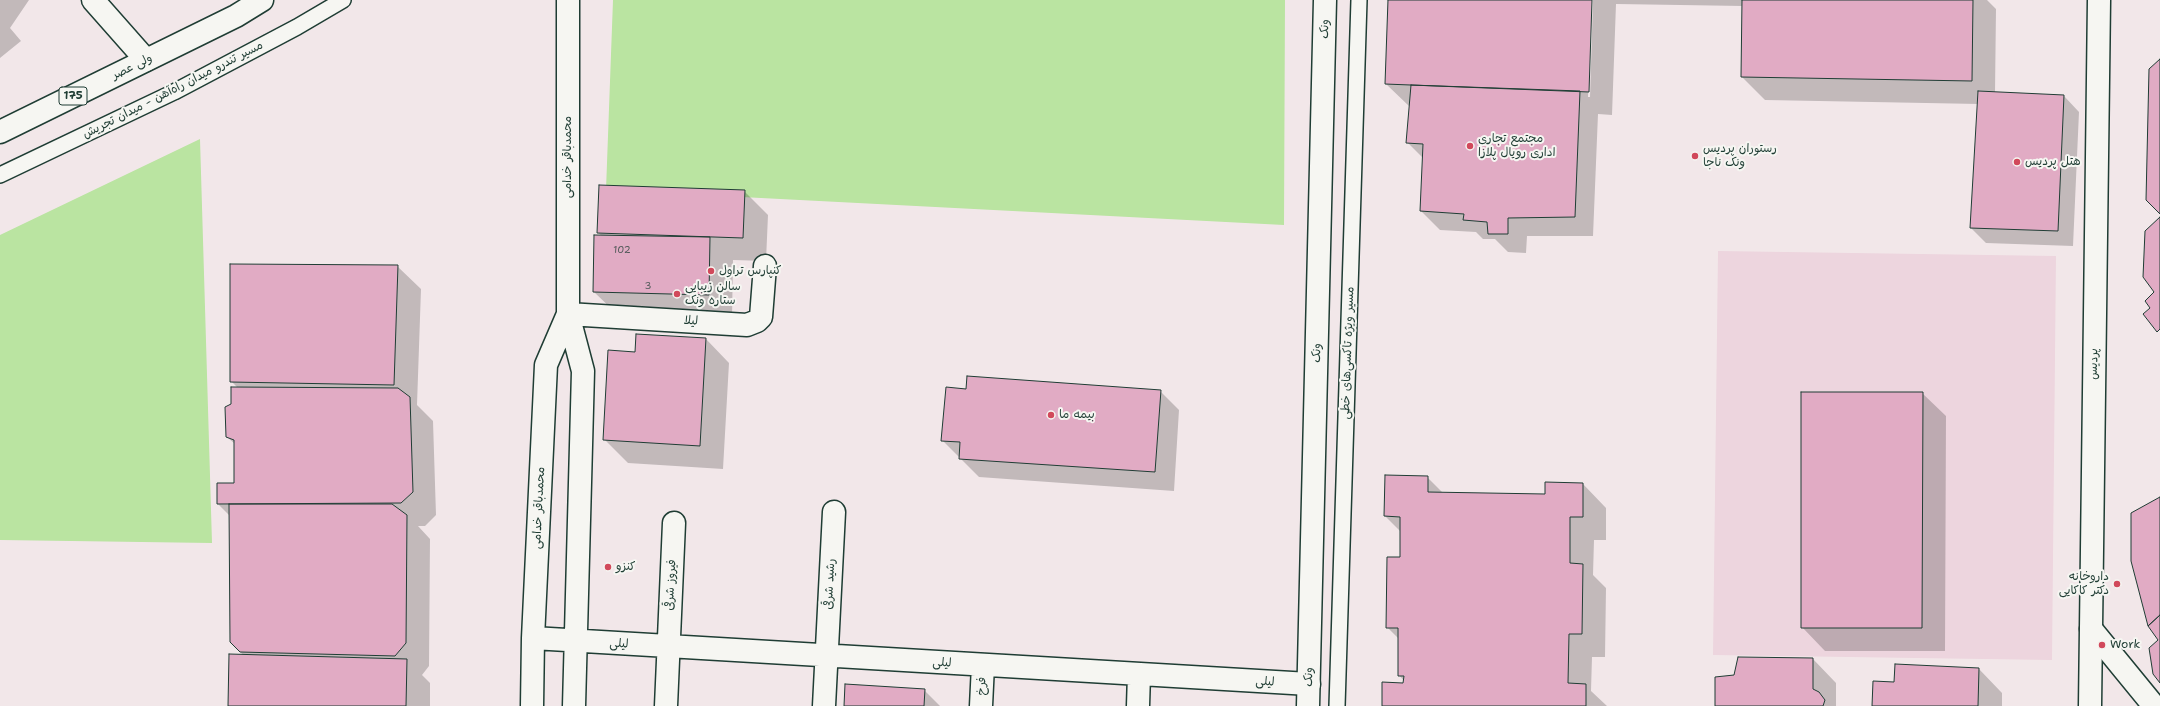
<!DOCTYPE html>
<html>
<head>
<meta charset="utf-8">
<style>
	body { margin:0 }
	canvas { display:block; background:#f2e7e9 }
</style>
</head>
<body>
<canvas width="2160" height="706"></canvas>
<script>
const g = document.querySelector('canvas').getContext('2d');
g.lineJoin = 'round';
function fill(path, color) { g.fillStyle = color; g.fill(path, 'evenodd'); }
const toPath = rows => new Path2D(rows.map(r => 'M' + r).join(''));
function stroke(path, color, width, dash) { g.strokeStyle = color; g.lineWidth = width; g.lineCap = dash ? 'butt' : 'round'; g.setLineDash(dash || []); g.stroke(path); }
function drawText(font, color, halo, rows, align = 'center') {
  g.font = font + ' "Shantell Sans","Playpen Sans Arabic",sans-serif'; g.lineWidth = 4; g.setLineDash([]); g.textBaseline = 'middle'; g.strokeStyle = halo; g.fillStyle = color; for (const [text, x, y, turn = 0] of rows) {
    g.save(); g.translate(x, y); g.rotate((+turn || 0) * Math.PI / 180); g.textAlign = isNaN(turn) ? turn : align; if (halo) g.strokeText(text, 0, 0); g.fillText(text, 0, 0); g.restore();
  }
}
fill(toPath([
	[1718,251,2056,256,2052,660,1713,655]
]), '#edd5de');
fill(toPath([
	[613,0,1285,0,1284,225,606,190],
	[200,139,212,543,0,540,0,235]
]), '#bae4a1');
fill(toPath([
	[0,0,29,0,10,28,21,41,0,58],
	[1389,0,1591,0,1588,97,1590,97,1593,0,1987,0,1996,9,1995,93,2064,96,2079,112,2073,246,1986,243,1971,228,1979,104,1765,100,1742,77,1743,6,1616,4,1612,115,1598,114,1593,236,1527,236,1526,253,1508,252,1495,239,1483,239,1476,232,1440,230,1421,211,1423,158,1407,142,1410,107,1386,84],
	[744,191,768,215,766,261,733,260,732,318,618,315,594,292,602,236,598,233],
	[397,266,421,289,417,405,433,421,436,515,425,526,418,526,430,539,429,666,422,675,430,683,430,706,229,706,244,656,231,642,230,516,218,504,235,484,235,444,227,437,232,404,238,388,231,381],
	[706,339,729,363,723,469,628,463,604,439,636,353],
	[1160,391,1179,410,1174,491,979,477,943,441],
	[1922,393,1946,416,1945,651,1825,651,1802,627],
	[1427,477,1443,493,1546,495,1583,484,1606,508,1606,540,1594,540,1593,575,1606,588,1605,657,1592,657,1591,691,1607,706,1383,706,1404,684,1404,681,1399,675,1399,639,1387,627,1401,558,1401,532,1385,516],
	[1813,659,1836,683,1836,706,1716,706,1735,676],
	[1979,669,2002,693,2002,706,1873,706,1895,683],
	[924,690,940,706,845,706]
]), '#0003');
const building = toPath([
	[1388,0,1592,0,1589,92,1385,84,1388,0],
	[1742,0,1973,0,1972,81,1741,77,1742,0],
	[2160,59,2160,214,2146,200,2149,69,2160,59],
	[1411,85,1580,91,1575,217,1508,218,1508,234,1488,234,1487,222,1463,220,1464,214,1420,211,1423,144,1406,143,1411,85],
	[1978,91,2064,95,2058,231,1970,228,1978,91],
	[599,185,745,190,743,238,597,233,599,185],
	[2160,217,2160,329,2157,332,2143,314,2150,308,2145,301,2154,292,2143,277,2145,231,2160,217],
	[594,235,710,237,709,295,593,292,594,235],
	[230,264,398,265,394,385,230,382,230,264],
	[636,334,706,338,700,446,603,440,608,350,635,352,636,334],
	[967,376,1161,390,1155,472,959,459,960,442,941,441,946,387,966,389,967,376],
	[231,387,398,388,410,397,413,492,401,503,217,504,217,483,234,483,234,440,226,437,225,407,231,404,231,387],
	[1801,392,1923,392,1922,628,1801,628,1801,392],
	[1385,475,1428,476,1428,492,1545,494,1545,482,1583,483,1583,517,1570,517,1570,563,1583,564,1582,634,1569,634,1568,683,1586,684,1586,706,1382,706,1382,682,1403,683,1404,676,1398,676,1398,628,1386,628,1387,557,1400,557,1400,517,1384,516,1385,475],
	[2160,497,2160,615,2148,626,2131,561,2131,513,2160,497],
	[229,504,392,504,407,515,406,643,395,656,240,652,230,642,229,504],
	[2160,615,2160,683,2153,674,2149,648,2158,640,2148,626,2160,615],
	[229,654,407,659,406,706,228,706,229,654],
	[1738,657,1813,658,1813,689,1819,692,1825,700,1823,706,1715,706,1715,677,1734,675,1738,657],
	[1895,664,1979,668,1978,706,1872,706,1873,681,1894,682,1895,664],
	[845,684,925,689,924,706,844,706,845,684]
]);
fill(building, '#e1abc4');
stroke(building, '#1f3d34', 1);
const lane = toPath([
	[0,175,174,92,297,27,343,0],
	[1337,706,1359,0]
]);
const street = toPath([
	[93,0,146,60],
	[568,0,568,314,583,371,574,706],
	[568,314,747,325,757,321,761,317,765,266],
	[2091,629,2154,706],
	[533,638,1309,684],
	[532,706,533,638,546,365,568,314],
	[666,706,674,523],
	[824,706,834,512],
	[981,706,983,665],
	[1138,706,1139,674]
]);
const secondary = toPath([
	[1308,706,1325,0],
	[2090,706,2099,0]
]);
const primary = toPath([
	[0,132,236,16,262,0]
]);
stroke(lane, '#1f3d34', 18);
stroke(street, '#1f3d34', 25);
stroke(secondary, '#1f3d34', 25);
stroke(primary, '#1f3d34', 25);
stroke(lane, '#f6f6f2', 15);
stroke(street, '#f6f6f2', 22);
stroke(secondary, '#f6f6f2', 22);
stroke(primary, '#f6f6f2', 22);
for (const [x, y, r, color] of [
	[1470,146,4,"#d1495b"],
	[1695,156,4,"#d1495b"],
	[2017,162,4,"#d1495b"],
	[711,271,4,"#d1495b"],
	[677,294,4,"#d1495b"],
	[1051,415,4,"#d1495b"],
	[608,567,4,"#d1495b"],
	[2117,584,4,"#d1495b"],
	[2102,645,4,"#d1495b"]
]) { const dot = new Path2D(); dot.arc(x, y, r, 0, 2 * Math.PI); g.fillStyle = color; g.fill(dot); stroke(dot, '#f6f6f2', 1.5); }
drawText('10px', '#505858', null, [
	["102",622,250],
	["3",648,286]
]);
for (const [x, y, w] of [
	[73,96,28]
]) { const box = new Path2D(); box.roundRect(x - w / 2, y - 9, w, 18, 3); g.fillStyle = '#f6f6f2'; g.fill(box); stroke(box, '#1f3d34', 1); }
drawText('bold 11px', '#1f3d34', null, [
	["175",73,96]
]);
drawText('12px', '#1f3d34', '#f6f6f2', [
	["ونک",1325,29,-89],
	["ولی عصر",132,67,-26],
	["مسیر تندرو میدان راه‌آهن - میدان تجریش",173,90,-27],
	["محمدباقر خدامی",568,157,-90],
	["لیلا",691,321,4],
	["ونک",1317,353,-89],
	["مسیر ویژه تاکسی‌های خطی",1348,353,-88],
	["پردیس",2094,364,-89],
	["محمدباقر خدامی",539,508,-87],
	["رشید شرقی",830,584,-87],
	["فیروز شرقی",671,585,-87],
	["لیلی",619,644,3],
	["لیلی",942,663,3],
	["ونک",1309,677,-89],
	["لیلی",1265,682,3],
	["فرخ",982,686,-87]
]);
drawText('12px', '#1f3d34', '#f6f6f2', [
	["مجتمع تجاری",1478,139],
	["اداری رویال پلازا",1478,153],
	["رستوران پردیس",1703,149],
	["ونک ناجا",1703,163],
	["هتل پردیس",2025,162],
	["کنپارس تراول",719,271],
	["سالن زیبایی",685,287],
	["ستاره ونک",685,301],
	["بیمه ما",1059,415],
	["کنزو",616,567],
	["داروخانه",2109,577,"right"],
	["دکتر کاکایی",2109,591,"right"],
	["Work",2110,645]
], 'left');
</script>
</body>
</html>
